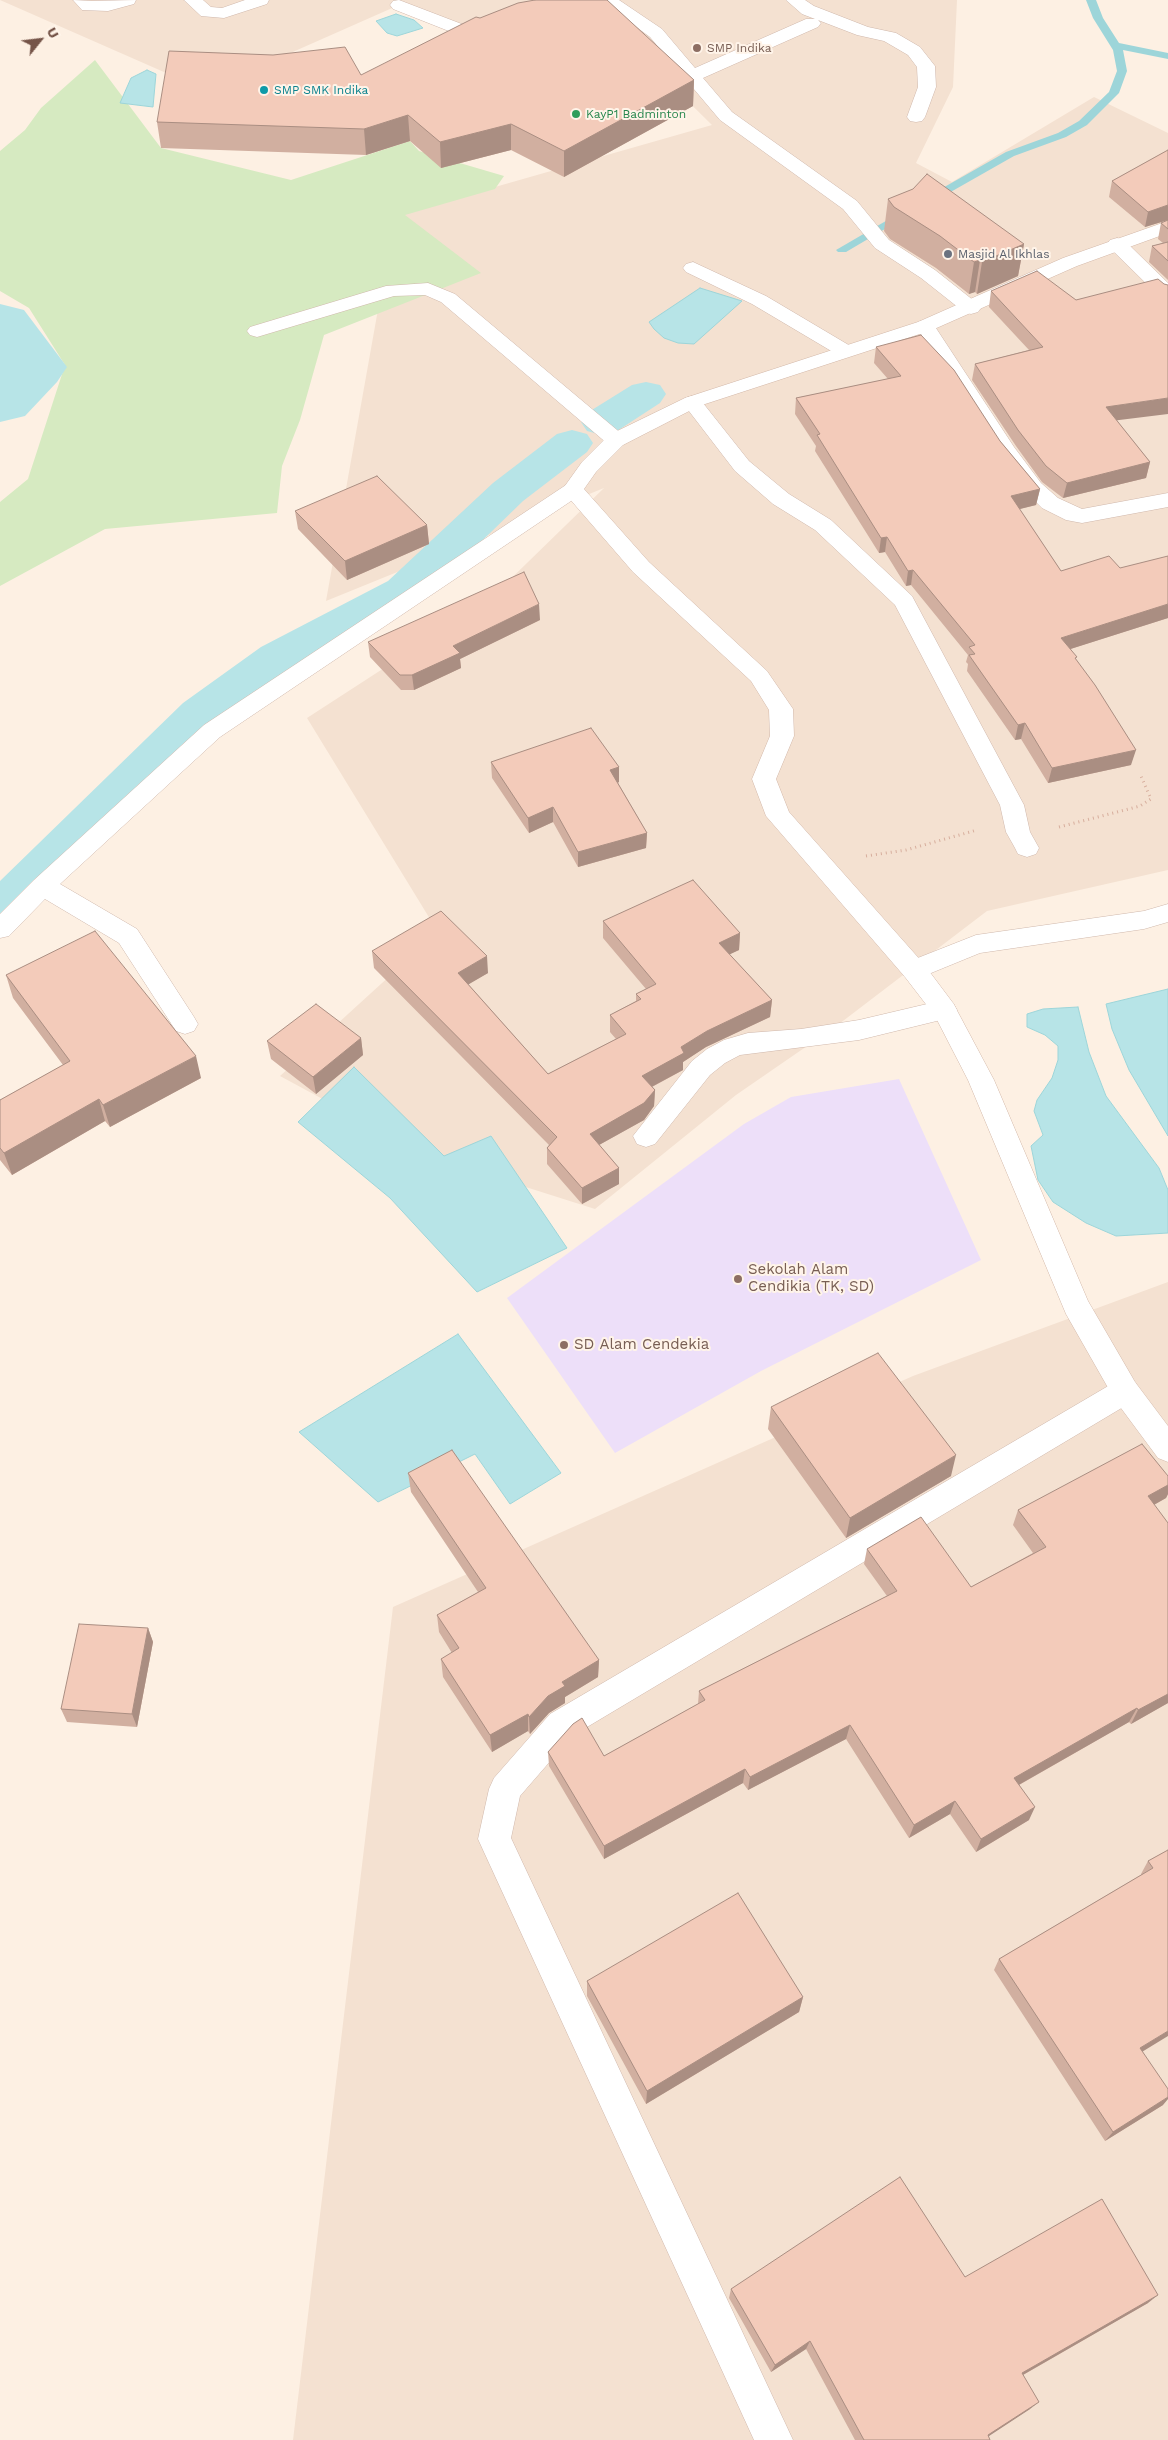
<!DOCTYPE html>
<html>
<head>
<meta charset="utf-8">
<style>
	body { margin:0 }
	#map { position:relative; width:1168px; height:2440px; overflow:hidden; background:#fdf0e3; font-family:"Work Sans",sans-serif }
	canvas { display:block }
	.north { position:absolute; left:15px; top:15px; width:50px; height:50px; -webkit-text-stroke:4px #fff4e9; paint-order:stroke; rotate:61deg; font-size:14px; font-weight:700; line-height:20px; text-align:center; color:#755448 }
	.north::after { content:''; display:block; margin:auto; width:18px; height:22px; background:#755448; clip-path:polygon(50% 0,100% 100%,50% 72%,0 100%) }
</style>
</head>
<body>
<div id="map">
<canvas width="1168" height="2440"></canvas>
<div class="north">U</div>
</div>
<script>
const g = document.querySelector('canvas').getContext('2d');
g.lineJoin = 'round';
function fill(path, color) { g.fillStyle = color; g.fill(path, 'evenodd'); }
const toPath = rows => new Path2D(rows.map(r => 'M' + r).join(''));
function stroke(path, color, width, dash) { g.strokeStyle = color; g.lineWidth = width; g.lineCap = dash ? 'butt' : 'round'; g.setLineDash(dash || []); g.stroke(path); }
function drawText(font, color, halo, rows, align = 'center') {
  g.font = font + ' "Work Sans",sans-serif'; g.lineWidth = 4; g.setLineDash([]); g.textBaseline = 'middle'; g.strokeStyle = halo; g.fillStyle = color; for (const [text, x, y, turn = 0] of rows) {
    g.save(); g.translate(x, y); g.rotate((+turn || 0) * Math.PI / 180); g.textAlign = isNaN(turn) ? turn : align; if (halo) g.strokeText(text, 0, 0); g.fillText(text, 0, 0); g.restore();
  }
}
fill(toPath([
	[0,0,957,0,953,87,916,163,952,182,1094,97,1168,133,1168,870,987,911,839,1024,736,1095,595,1209,428,1156,280,1076,438,932,307,718,489,600,604,488,326,601,387,259,397,215,712,125,650,64,480,37,399,5,252,70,173,76],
	[1168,1282,1168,2440,293,2440,393,1607,913,1376]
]), '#f4e1d1');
fill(toPath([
	[899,1079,981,1260,761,1371,615,1453,507,1298,744,1124,791,1097]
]), '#eddff9');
fill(toPath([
	[95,60,161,148,291,180,410,141,419,151,504,176,495,189,405,215,481,273,324,335,300,420,282,466,277,513,105,529,0,586,0,502,28,479,65,365,29,308,0,291,0,151,25,130,41,108]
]), '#d6eac1');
const water = toPath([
	[396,14,414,20,423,28,397,36,387,33,376,21,396,14],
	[147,70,156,74,153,107,120,103,131,78,147,70],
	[700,288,742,301,694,344,678,343,664,338,654,329,649,322,700,288],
	[1168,989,1168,1136,1129,1070,1112,1029,1106,1004,1168,989],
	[1078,1007,1089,1052,1106,1096,1159,1168,1168,1190,1168,1233,1116,1236,1086,1223,1053,1202,1038,1180,1031,1146,1043,1135,1034,1111,1037,1100,1052,1078,1058,1060,1058,1046,1045,1035,1027,1027,1027,1014,1043,1009,1078,1007],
	[354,1067,444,1156,491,1136,567,1248,477,1292,390,1198,298,1122,354,1067],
	[458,1334,561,1473,510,1504,475,1454,378,1502,299,1432,458,1334]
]);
fill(water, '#b7e4e7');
stroke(water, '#9dd5d9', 1);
fill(toPath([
	[1086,0,1096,0,1103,18,1119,43,1168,53,1168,59,1123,50,1127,71,1119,93,1087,125,1066,137,1014,156,933,202,925,202,925,198,1006,152,1058,133,1079,121,1109,92,1117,71,1113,50,1093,18,1086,0],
	[903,211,909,214,907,216,846,252,838,252,836,250,903,211]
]), '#9dd5d9');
fill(toPath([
	[646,382,660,385,666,394,660,403,617,431,602,435,587,431,581,422,587,413,632,385,646,382],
	[572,430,587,434,593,443,587,452,523,501,420,601,293,669,215,725,18,924,0,929,0,881,183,703,261,647,388,581,493,483,557,434,572,430]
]), '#b7e4e7');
fill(toPath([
	[0,304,24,310,67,367,57,382,25,416,0,422,0,304]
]), '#b7e4e7');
const lane = toPath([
	[399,0,480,31,490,28,496,29,499,33,496,37,486,41,474,41,393,9,390,5,393,1,399,0],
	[1168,904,1168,922,1144,929,980,953,914,980,905,977,901,970,905,963,976,935,1144,911,1168,904]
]);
const street = toPath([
	[73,0,92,1,136,0,134,4,108,11,82,10,73,0],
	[184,0,203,0,211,7,222,8,245,0,269,0,267,4,224,18,201,16,184,0],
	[600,0,619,0,662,29,695,68,806,19,815,19,802,14,786,0,805,0,814,6,868,27,896,33,920,47,935,66,936,87,925,117,922,121,916,122,910,121,907,117,918,87,917,67,908,55,884,41,857,35,818,20,821,23,818,27,703,78,732,112,857,201,889,240,935,270,978,304,981,308,978,312,971,314,964,312,921,278,875,248,843,209,720,120,650,37,600,0],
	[1117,238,1124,240,1168,283,1168,300,1161,298,1110,248,1107,244,1110,240,1117,238],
	[693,262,766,296,852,347,855,351,852,355,845,357,838,355,752,304,686,272,683,268,686,264,693,262],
	[428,283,455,294,623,435,626,440,623,445,616,446,609,445,441,302,425,295,394,296,257,337,250,335,247,331,250,327,386,286,428,283],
	[925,320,932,322,1014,447,1041,483,1058,498,1082,509,1168,493,1168,507,1082,523,1066,520,1042,508,1027,493,999,456,915,326,918,322,925,320],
	[692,396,699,398,749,461,789,494,831,520,912,596,1024,805,1030,832,1039,848,1036,854,1027,857,1018,854,1015,848,1006,832,1000,805,895,605,815,530,773,504,735,471,682,402,685,398,692,396],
	[573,483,580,485,584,490,580,495,220,737,60,884,137,929,194,1017,198,1024,194,1031,185,1034,176,1031,119,943,45,899,9,936,0,938,0,914,34,880,204,725,566,485,573,483],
	[944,1000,953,1003,957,1010,953,1017,859,1040,740,1055,725,1063,710,1075,655,1144,646,1147,637,1144,633,1136,692,1061,707,1049,724,1040,748,1033,801,1029,859,1020,944,1000],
	[1125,1378,1135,1382,1139,1391,1135,1400,572,1736,520,1796,511,1838,793,2440,754,2440,478,1839,489,1789,494,1778,550,1714,1115,1382,1125,1378]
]);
const secondary = toPath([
	[1168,221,1168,233,1077,266,932,330,699,406,623,445,596,472,584,489,649,562,767,671,793,709,794,736,776,779,789,812,923,963,953,1003,994,1080,1088,1301,1135,1382,1168,1426,1168,1462,1158,1458,1115,1400,1066,1314,968,1080,935,1016,905,977,766,816,752,779,770,736,769,710,751,681,633,572,562,490,582,462,609,435,685,398,918,322,1063,258,1168,221]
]);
stroke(lane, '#d0b8ac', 1);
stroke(street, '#d0b8ac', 1);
stroke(secondary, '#d3b8a9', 1);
stroke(toPath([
	[1059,827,1140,806,1151,799,1141,776],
	[866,856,906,850,977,830]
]), '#d7ae9d', 3, [1, 4]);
fill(lane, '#fff');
fill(street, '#fff');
fill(secondary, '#fff');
fill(toPath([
	[361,75,694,80,693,106,564,177,511,150,441,168,410,141,366,155,161,148,157,122],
	[1168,150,1168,220,1145,227,1109,197,1112,181],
	[888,199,1024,244,1018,276,977,294,975,292,969,294,936,268,890,239,884,231],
	[1168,220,1168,280,1149,262,1152,246,1163,243,1158,239,1161,223],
	[1164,284,1117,421,1150,462,1146,478,1063,498,1042,482,1016,446,972,380,975,364,1029,350,989,307,991,291,1076,300],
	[876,347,1000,441,1040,489,1036,505,1019,509,1061,571,1120,568,1168,618,1070,649,1131,765,1048,783,1021,739,1015,740,967,671,968,664,966,662,968,655,911,585,906,586,885,552,879,553,815,451,816,446,795,414,796,398,888,379,874,363],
	[295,511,427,525,429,544,347,580,298,529],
	[540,620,460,659,461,668,414,690,401,690,370,657,368,642],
	[491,762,619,767,619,782,618,783,647,833,646,848,578,867,553,822,529,833,492,778],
	[603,921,740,933,739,950,729,954,772,1000,770,1017,706,1047,683,1062,683,1070,652,1087,655,1090,654,1106,644,1120,599,1145,619,1168,619,1184,582,1204,547,1164,547,1148,549,1145,374,968,372,951,488,973,468,984,548,1074,616,1039,610,1032,610,1015,636,1001,636,994,646,989,603,938],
	[6,975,201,1078,110,1127,105,1121,12,1175,0,1160,0,1100,63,1065,13,998],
	[361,1038,363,1055,316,1094,271,1059,267,1041],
	[771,1407,951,1476,846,1538,768,1429],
	[408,1473,599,1660,598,1677,565,1697,565,1703,549,1713,530,1734,528,1731,492,1752,443,1677,441,1659,452,1653,439,1632,437,1615,478,1592,411,1492],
	[1168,1476,1168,1494,1166,1498,1154,1505,1168,1523,1168,1703,1131,1724,1129,1722,1019,1785,1029,1820,976,1852,950,1814,909,1838,846,1739,748,1790,743,1783,604,1859,549,1766,548,1752,604,1756,698,1704,699,1691,887,1596,864,1564,867,1549,971,1587,1033,1553,1013,1525,1018,1510],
	[148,1628,153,1642,137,1727,67,1722,61,1709],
	[1168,1850,1143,2052,1163,2105,1105,2141,994,1970,999,1959,1141,1875,1141,1874,1148,1861],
	[587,1981,803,1997,799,2012,646,2104,587,1996],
	[965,2277,1148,2303,1023,2375,1030,2409,988,2436,990,2440,855,2440,806,2349,771,2372,729,2298,731,2289]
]), '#d1afa0');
fill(toPath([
	[694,80,693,106,564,177,564,151],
	[408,115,410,141,366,155,364,129],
	[511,124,511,150,441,168,440,142],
	[1168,205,1168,220,1145,227,1148,212],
	[1024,244,1018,276,977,294,982,262],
	[980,260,975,292,969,294,974,262],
	[1168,398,1168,414,1103,422,1106,407],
	[1150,462,1146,478,1063,498,1067,483],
	[1040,489,1036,505,1008,512,1011,496],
	[427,525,429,544,347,580,345,561],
	[887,537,885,552,879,553,881,538],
	[913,570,911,585,906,586,908,571],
	[539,604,540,620,460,659,461,668,414,690,412,675,453,646],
	[1168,604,1168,618,1058,653,1061,638],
	[1025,723,1021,739,1015,740,1018,725],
	[1136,750,1131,765,1048,783,1052,768],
	[619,767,619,782,610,785,610,770],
	[553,807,553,822,529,833,528,818],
	[647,833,646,848,578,867,578,852],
	[740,933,739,950,718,960,719,943],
	[487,956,488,973,459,990,458,973],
	[772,1000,770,1017,706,1047,683,1062,683,1070,642,1092,642,1076,681,1047,707,1031],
	[361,1038,363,1055,316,1094,313,1077],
	[196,1056,201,1078,110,1127,103,1105],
	[655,1090,654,1106,644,1120,590,1150,590,1134],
	[99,1099,105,1121,12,1175,4,1153],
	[619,1168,619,1184,582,1204,582,1188],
	[956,1455,951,1476,846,1538,850,1518],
	[1168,1485,1168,1494,1166,1498,1141,1512,1148,1496],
	[148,1628,153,1642,137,1727,132,1714],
	[599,1660,598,1677,565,1697,565,1703,549,1713,530,1734,529,1717,548,1696,562,1682],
	[1168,1694,1168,1703,1131,1724,1138,1710],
	[1137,1708,1129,1722,1008,1791,1014,1778],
	[528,1714,528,1731,492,1752,490,1735],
	[850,1725,846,1739,748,1790,750,1777],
	[745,1769,743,1783,604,1859,604,1846],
	[955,1801,950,1814,909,1838,914,1825],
	[1035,1807,1029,1820,976,1852,981,1839],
	[803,1997,799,2012,646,2104,647,2091],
	[1168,2031,1168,2036,1132,2058,1140,2048],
	[1168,2097,1168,2099,1163,2105,1105,2141,1113,2132],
	[1158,2295,1148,2303,1014,2380,1022,2373],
	[810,2341,806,2349,771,2372,775,2365],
	[1039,2402,1030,2409,983,2440,988,2435]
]), '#aa8e82');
const building = toPath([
	[535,0,607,0,694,80,564,151,511,124,440,142,408,115,364,129,157,122,169,51,273,55,345,47,361,75,476,17,480,18,518,3,535,0],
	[1168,150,1168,205,1148,212,1112,181,1168,150],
	[927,174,1024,244,982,262,980,260,974,262,940,236,894,207,888,199,913,189,927,174],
	[1168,220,1168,229,1161,223,1168,220],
	[1168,242,1168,261,1152,246,1168,242],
	[1037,271,1076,300,1158,279,1164,284,1168,285,1168,398,1106,407,1150,462,1067,483,1046,466,1018,430,975,364,1043,347,991,291,1037,271],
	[921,335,954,370,1000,441,1040,489,1011,496,1061,571,1109,556,1120,568,1168,556,1168,604,1061,638,1077,657,1075,658,1095,685,1136,750,1052,768,1025,723,1018,725,969,655,975,654,969,647,975,645,913,570,908,571,887,537,881,538,817,435,820,434,796,398,901,376,876,347,921,335],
	[377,476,427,525,345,561,295,511,377,476],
	[524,572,539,604,453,646,460,653,412,675,400,675,368,642,524,572],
	[591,728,619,767,610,770,647,833,578,852,553,807,528,818,491,762,591,728],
	[693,880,740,933,719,943,772,1000,707,1031,681,1047,684,1053,642,1076,655,1090,644,1103,590,1134,619,1168,582,1188,547,1148,557,1137,372,951,441,911,487,956,458,973,548,1074,626,1034,610,1015,641,999,636,994,656,984,603,921,693,880],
	[95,931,196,1056,103,1105,99,1099,4,1153,0,1148,0,1100,70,1061,6,975,95,931],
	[316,1004,361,1038,313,1077,267,1041,316,1004],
	[878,1353,956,1455,850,1518,771,1407,878,1353],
	[1142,1444,1168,1476,1168,1485,1148,1496,1168,1523,1168,1694,1138,1710,1137,1708,1014,1778,1035,1807,981,1839,955,1801,914,1825,850,1725,750,1777,745,1769,604,1846,548,1752,573,1724,582,1718,604,1756,705,1700,699,1691,897,1591,867,1549,921,1517,971,1587,1046,1547,1018,1510,1142,1444],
	[452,1450,599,1660,562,1682,565,1686,548,1696,529,1717,528,1714,490,1735,441,1659,459,1648,437,1615,486,1588,408,1473,452,1450],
	[79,1624,148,1628,132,1714,61,1709,79,1624],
	[1168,1850,1168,2031,1140,2048,1168,2089,1168,2097,1113,2132,999,1959,1153,1868,1148,1861,1168,1850],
	[738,1893,803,1997,647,2091,587,1981,738,1893],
	[900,2177,965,2277,1102,2199,1158,2295,1022,2373,1039,2402,988,2435,990,2440,864,2440,810,2341,775,2365,731,2289,900,2177]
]);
fill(building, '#f3cbba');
stroke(building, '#aa8e82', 1);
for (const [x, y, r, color] of [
	[697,48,5,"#8d6e63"],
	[264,90,5,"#0f9aa8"],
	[576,114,5,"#2e9e5b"],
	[948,254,5,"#6b7280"],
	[738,1279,5,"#8d6e63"],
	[564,1345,5,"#8d6e63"]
]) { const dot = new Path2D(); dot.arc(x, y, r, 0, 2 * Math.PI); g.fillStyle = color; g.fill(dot); stroke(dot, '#fff4e9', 2); }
drawText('12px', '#785e54', '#fff4e9', [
	["SMP Indika",707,48]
], 'left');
drawText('12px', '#0d838f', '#fff4e9', [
	["SMP SMK Indika",274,90]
], 'left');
drawText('12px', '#27864d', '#fff4e9', [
	["KayP1 Badminton",586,114]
], 'left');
drawText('12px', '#5b616d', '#fff4e9', [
	["Masjid Al Ikhlas",958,254]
], 'left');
drawText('15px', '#785e54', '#fff4e9', [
	["Sekolah Alam",748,1270],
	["Cendikia (TK, SD)",748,1287],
	["SD Alam Cendekia",574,1345]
], 'left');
</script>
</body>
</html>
